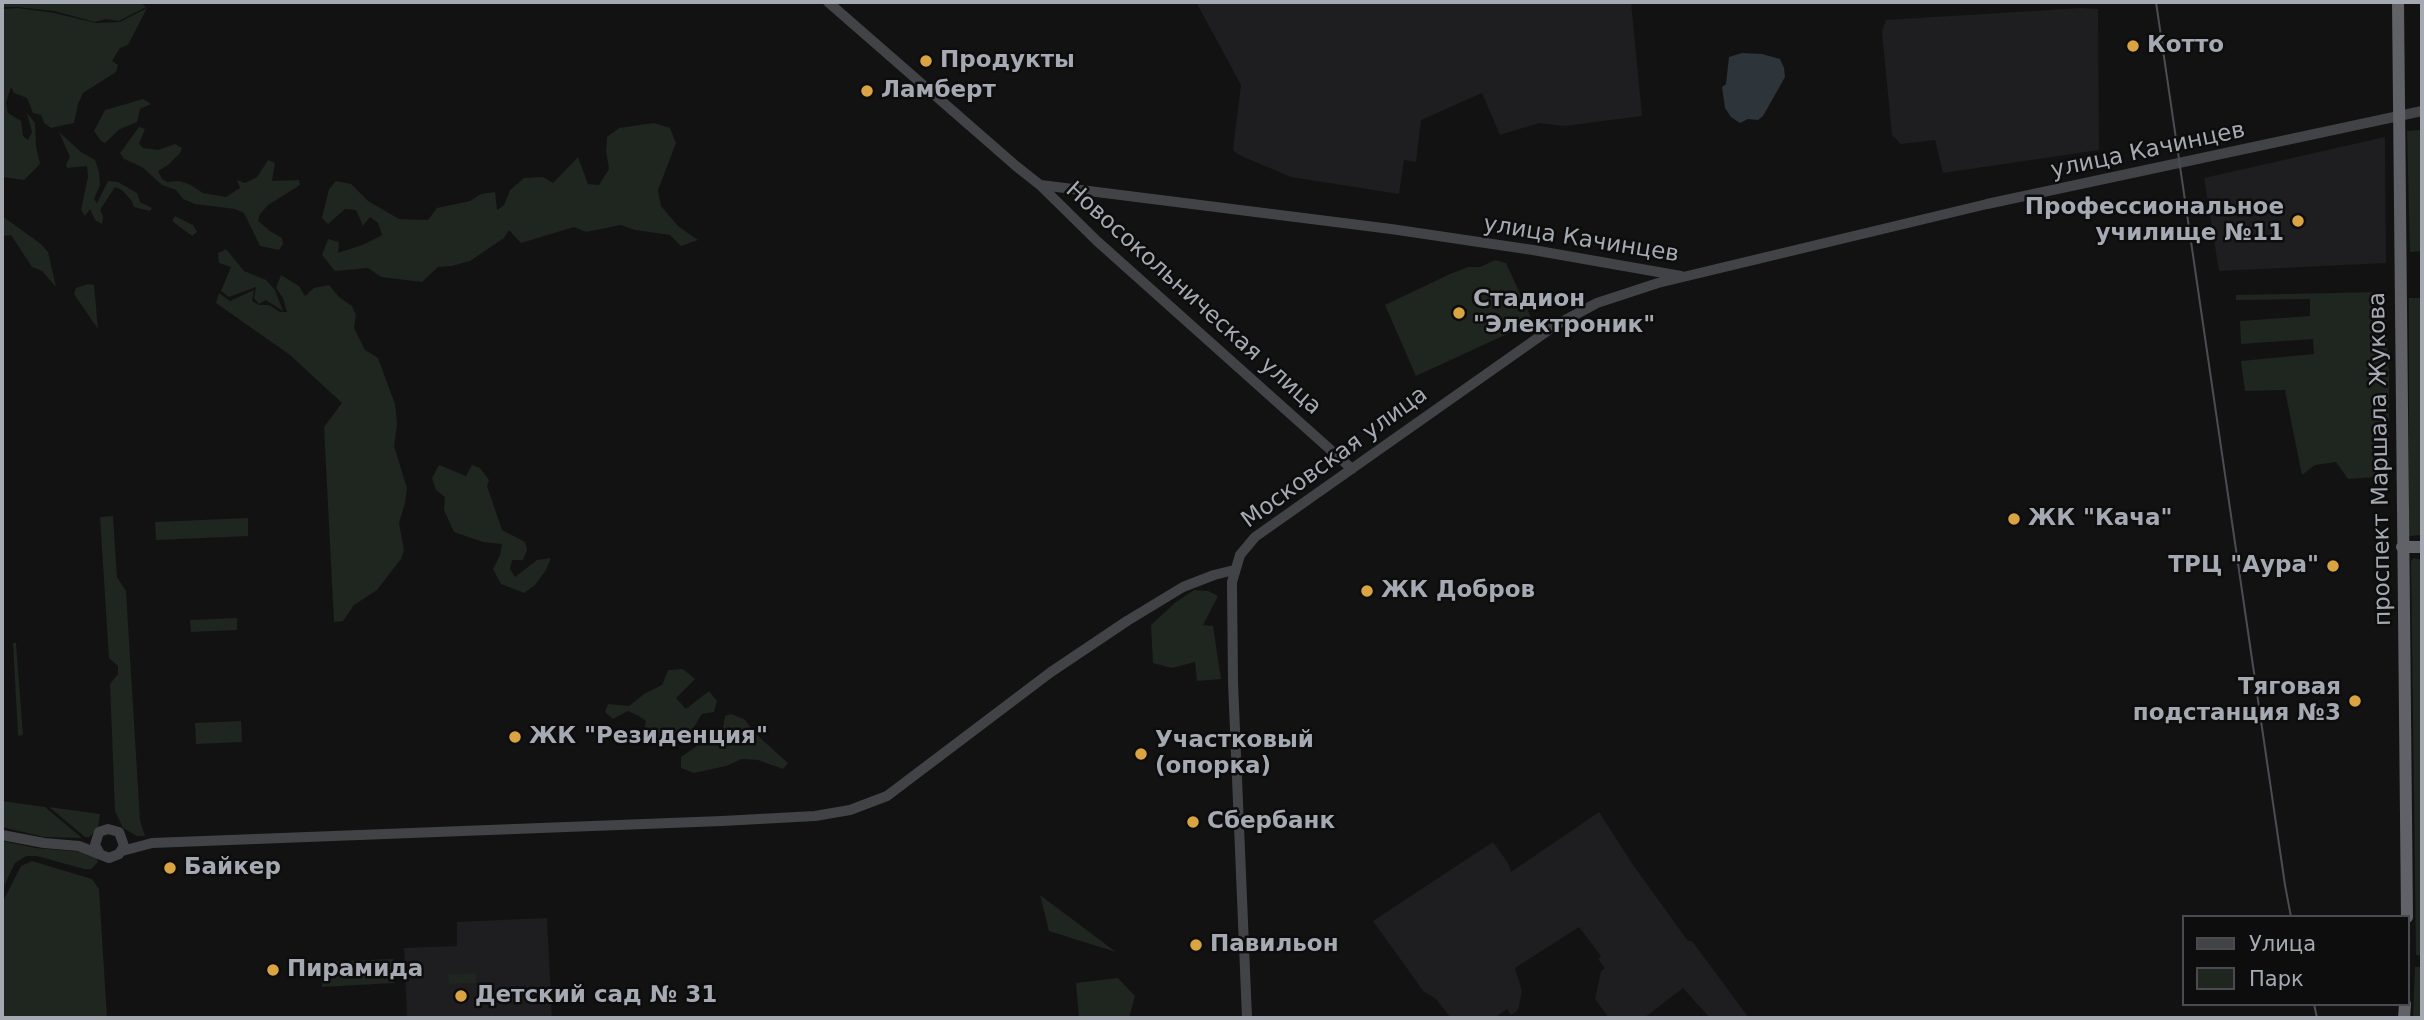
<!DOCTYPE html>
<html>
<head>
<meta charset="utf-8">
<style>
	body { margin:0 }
	#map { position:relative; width:2424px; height:1020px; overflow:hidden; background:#121213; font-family:"DejaVu Sans",sans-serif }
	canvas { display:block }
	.frame { position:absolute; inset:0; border:4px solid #a5a9b2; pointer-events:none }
	.legend { position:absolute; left:2182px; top:915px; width:228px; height:91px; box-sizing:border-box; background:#0d0d0e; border:2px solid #4a4b50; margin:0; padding:9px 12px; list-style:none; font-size:21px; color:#a5a9b2 }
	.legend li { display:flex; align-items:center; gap:14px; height:35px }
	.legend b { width:35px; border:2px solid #4a4b50 }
</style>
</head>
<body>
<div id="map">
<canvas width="2424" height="1020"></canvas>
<div class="frame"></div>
<ul class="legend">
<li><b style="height:9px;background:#424347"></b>Улица</li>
<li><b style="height:19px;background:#1f251f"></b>Парк</li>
</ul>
</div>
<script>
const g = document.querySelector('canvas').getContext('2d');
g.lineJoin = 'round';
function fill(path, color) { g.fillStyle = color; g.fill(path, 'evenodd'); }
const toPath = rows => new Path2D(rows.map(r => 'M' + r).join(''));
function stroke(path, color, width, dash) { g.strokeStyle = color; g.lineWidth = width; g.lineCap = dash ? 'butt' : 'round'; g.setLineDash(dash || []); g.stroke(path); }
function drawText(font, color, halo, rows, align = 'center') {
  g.font = font + ' "DejaVu Sans",sans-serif'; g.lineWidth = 5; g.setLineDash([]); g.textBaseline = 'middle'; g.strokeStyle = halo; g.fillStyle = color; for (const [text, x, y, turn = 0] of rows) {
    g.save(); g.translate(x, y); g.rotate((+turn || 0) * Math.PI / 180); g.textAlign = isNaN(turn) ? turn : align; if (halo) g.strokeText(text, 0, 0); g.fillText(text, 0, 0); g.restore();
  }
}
fill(toPath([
	[1196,2,1631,2,1642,116,1564,126,1539,123,1500,135,1482,93,1421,120,1416,162,1404,160,1399,194,1291,177,1239,155,1233,150,1241,85],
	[2081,8,2098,9,2099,150,1943,173,1935,140,1901,144,1892,135,1882,32,1886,20],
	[2385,137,2386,263,2219,271,2204,178],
	[1599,812,1633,865,1688,941,1692,941,1749,1018,1710,1018,1683,988,1644,1018,1609,1018,1595,999,1601,971,1605,968,1598,959,1601,956,1579,927,1515,968,1522,991,1518,1010,1511,1015,1507,1009,1494,1018,1451,1018,1435,998,1424,992,1373,921,1493,842,1508,863,1511,872],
	[547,918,552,1018,407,1018,404,948,457,946,457,922]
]), '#1e1e20');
fill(toPath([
	[2,2,140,2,146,7,119,21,106,19,95,22,54,11,17,7,2,7],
	[18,8,54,13,96,23,120,22,147,8,128,45,120,48,112,61,118,65,116,72,83,93,78,104,74,123,51,128,44,123,41,115,33,113,27,98,14,93,11,87,6,103,8,113,21,121,23,136,28,140,32,132,27,113,35,123,36,146,40,164,24,180,3,177,2,180,2,9],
	[143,99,151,104,140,109,137,122,120,129,105,143,101,141,94,131,105,110],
	[654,123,670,128,676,143,658,190,661,206,678,226,698,240,681,246,670,235,635,230,621,225,586,232,574,227,521,243,509,230,504,238,470,261,452,266,438,267,422,282,381,277,368,268,335,271,322,255,328,239,339,242,338,253,365,244,382,235,378,223,370,217,363,226,356,210,345,209,328,224,322,218,329,189,336,181,351,184,368,201,399,219,428,220,437,208,470,201,481,194,495,192,497,210,504,205,510,190,524,178,543,177,553,183,578,157,588,184,599,185,609,169,606,151,607,137,619,128],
	[139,127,145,129,139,144,143,148,158,150,175,144,182,148,180,153,168,165,158,171,162,179,167,182,179,181,189,184,203,193,226,197,240,188,237,180,245,183,257,177,268,160,275,163,272,181,299,180,300,185,268,205,260,214,258,221,270,231,282,238,283,244,279,250,260,246,244,213,235,209,195,204,183,199,176,190,162,185,142,167,124,159,120,153],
	[2420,130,2422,251,2410,252,2407,131],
	[59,132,81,152,95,160,99,172,100,185,94,199,97,203,108,181,118,182,137,193,140,202,152,208,150,211,134,207,131,200,122,190,115,187,100,210,103,216,102,224,95,220,90,209,85,216,81,210,88,177,87,166,67,168,66,164,70,157],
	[2,216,41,244,48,252,56,287,42,271,32,267,11,235,2,236],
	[175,216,193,225,197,232,192,236,172,221],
	[226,249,244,271,266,280,275,290,283,311,266,300,259,304,254,298,256,287,229,297,221,291,231,267,219,263,218,253],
	[1495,260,1506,263,1533,322,1416,376,1385,305,1450,274,1468,267,1480,267],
	[281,275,299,286,305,296,314,288,329,285,339,297,352,306,356,315,354,328,365,350,378,358,395,404,397,424,394,446,407,488,405,503,399,523,404,550,401,559,377,590,354,605,343,621,334,622,324,427,342,403,290,355,216,303,219,293,230,301,254,290,252,301,259,305,269,305,280,312,287,312,283,298,276,288],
	[88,284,94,285,98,329,74,294,76,288],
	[2384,292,2389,376,2389,476,2348,479,2336,462,2315,465,2302,475,2285,390,2245,391,2241,361,2314,354,2313,339,2241,344,2240,321,2310,316,2310,299,2236,300,2236,295],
	[2409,298,2422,298,2422,535,2409,536],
	[439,465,466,476,472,465,480,468,489,480,487,486,502,530,525,542,527,550,523,560,512,560,510,569,515,577,537,560,551,558,546,570,535,585,524,593,501,584,493,569,500,555,502,544,483,542,454,532,444,510,445,497,436,490,432,478],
	[113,516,117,577,126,591,140,820,145,836,137,836,123,828,115,811,110,684,118,674,118,666,109,658,100,517],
	[248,518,248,536,156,540,155,522],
	[2414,558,2422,560,2422,956,2416,955,2411,561],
	[1194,590,1208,591,1218,596,1203,625,1213,626,1221,679,1197,681,1195,662,1172,668,1153,663,1151,625,1176,602],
	[237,618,237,630,191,632,190,620],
	[13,643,16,643,23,735,18,736],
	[683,669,695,679,676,698,686,709,709,691,717,701,714,712,702,714,692,730,682,737,671,733,662,743,650,738,644,731,646,721,637,715,628,711,613,719,605,712,608,704,629,706,644,694,662,685,668,670],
	[731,714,744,719,758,736,788,763,783,769,758,760,742,759,726,766,694,773,681,768,681,757,723,728,725,716],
	[241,721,242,742,196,744,195,723],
	[2,801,45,807,82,838,44,837,2,827],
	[49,807,100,814,98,829,89,837,85,837],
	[2,841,36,848,84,852,97,858,98,862,91,869,84,869,37,856,26,856,15,863,2,890],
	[32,861,92,879,99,889,107,1018,2,1018,2,903,21,866],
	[1040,895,1116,952,1049,931],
	[393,959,394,983,322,987,321,962],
	[2415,967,2422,967,2422,1018,2413,1018],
	[476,973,476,983,449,984,448,974],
	[1118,978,1135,996,1129,1018,1079,1018,1076,983]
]), '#1f251f');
fill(toPath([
	[1742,53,1762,54,1780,59,1784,68,1785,77,1763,116,1758,120,1748,119,1740,123,1731,117,1725,108,1722,87,1726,84,1729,57]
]), '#2d343a');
stroke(toPath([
	[828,2,1016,166,1040,185,1097,241,1352,469],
	[1041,185,1391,229,1533,250,1681,276],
	[2,835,44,843,79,846,109,858,119,854,124,846,119,832,108,829,99,832,95,845,100,854],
	[122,851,152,843,722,821,815,816,850,810,887,796,1051,672,1127,621,1183,587,1214,575,1234,570],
	[1247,1018,1233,682,1232,582,1240,555,1255,537,1556,325,1597,303,1658,283,1987,204,2422,111]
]), '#424347', 10);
stroke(toPath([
	[2398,2,2407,917],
	[2402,547,2422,547],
	[2404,1018,2405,1004]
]), '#606268', 12);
stroke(toPath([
	[2156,2,2285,885,2291,917],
	[2314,1004,2317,1018]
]), '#4b4c51', 2);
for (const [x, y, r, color] of [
	[2133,46,7,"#dba442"],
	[926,61,7,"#dba442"],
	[867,91,7,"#dba442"],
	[2298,221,7,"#dba442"],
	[1459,313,7,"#dba442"],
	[2014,519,7,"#dba442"],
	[2333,566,7,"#dba442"],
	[1367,591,7,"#dba442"],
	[2355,701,7,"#dba442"],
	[515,737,7,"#dba442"],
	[1141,754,7,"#dba442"],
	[1193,822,7,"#dba442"],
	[170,868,7,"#dba442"],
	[1196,945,7,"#dba442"],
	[273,970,7,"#dba442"],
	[461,996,7,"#dba442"]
]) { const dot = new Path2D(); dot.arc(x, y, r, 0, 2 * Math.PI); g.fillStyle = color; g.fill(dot); stroke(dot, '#0d0d0e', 2.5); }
drawText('bold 23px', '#a5a9b2', '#0d0d0e', [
	["Котто",2147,46],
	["Продукты",940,61],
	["Ламберт",881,91],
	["Профессиональное",2284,208,"right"],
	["училище №11",2284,234,"right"],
	["Стадион",1473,300],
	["\"Электроник\"",1473,326],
	["ЖК \"Кача\"",2028,519],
	["ТРЦ \"Аура\"",2319,566,"right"],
	["ЖК Добров",1381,591],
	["Тяговая",2341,688,"right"],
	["подстанция №3",2341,714,"right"],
	["ЖК \"Резиденция\"",529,737],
	["Участковый",1155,741],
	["(опорка)",1155,767],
	["Сбербанк",1207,822],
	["Байкер",184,868],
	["Павильон",1210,945],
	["Пирамида",287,970],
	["Детский сад № 31",475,996]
], 'left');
drawText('23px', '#a5a9b2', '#0d0d0e', [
	["улица Качинцев",2148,151,-12],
	["улица Качинцев",1581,240,9],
	["Новосокольническая улица",1193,299,42],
	["Московская улица",1335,458,-36],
	["проспект Маршала Жукова",2381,459,-91]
]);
</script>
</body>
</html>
